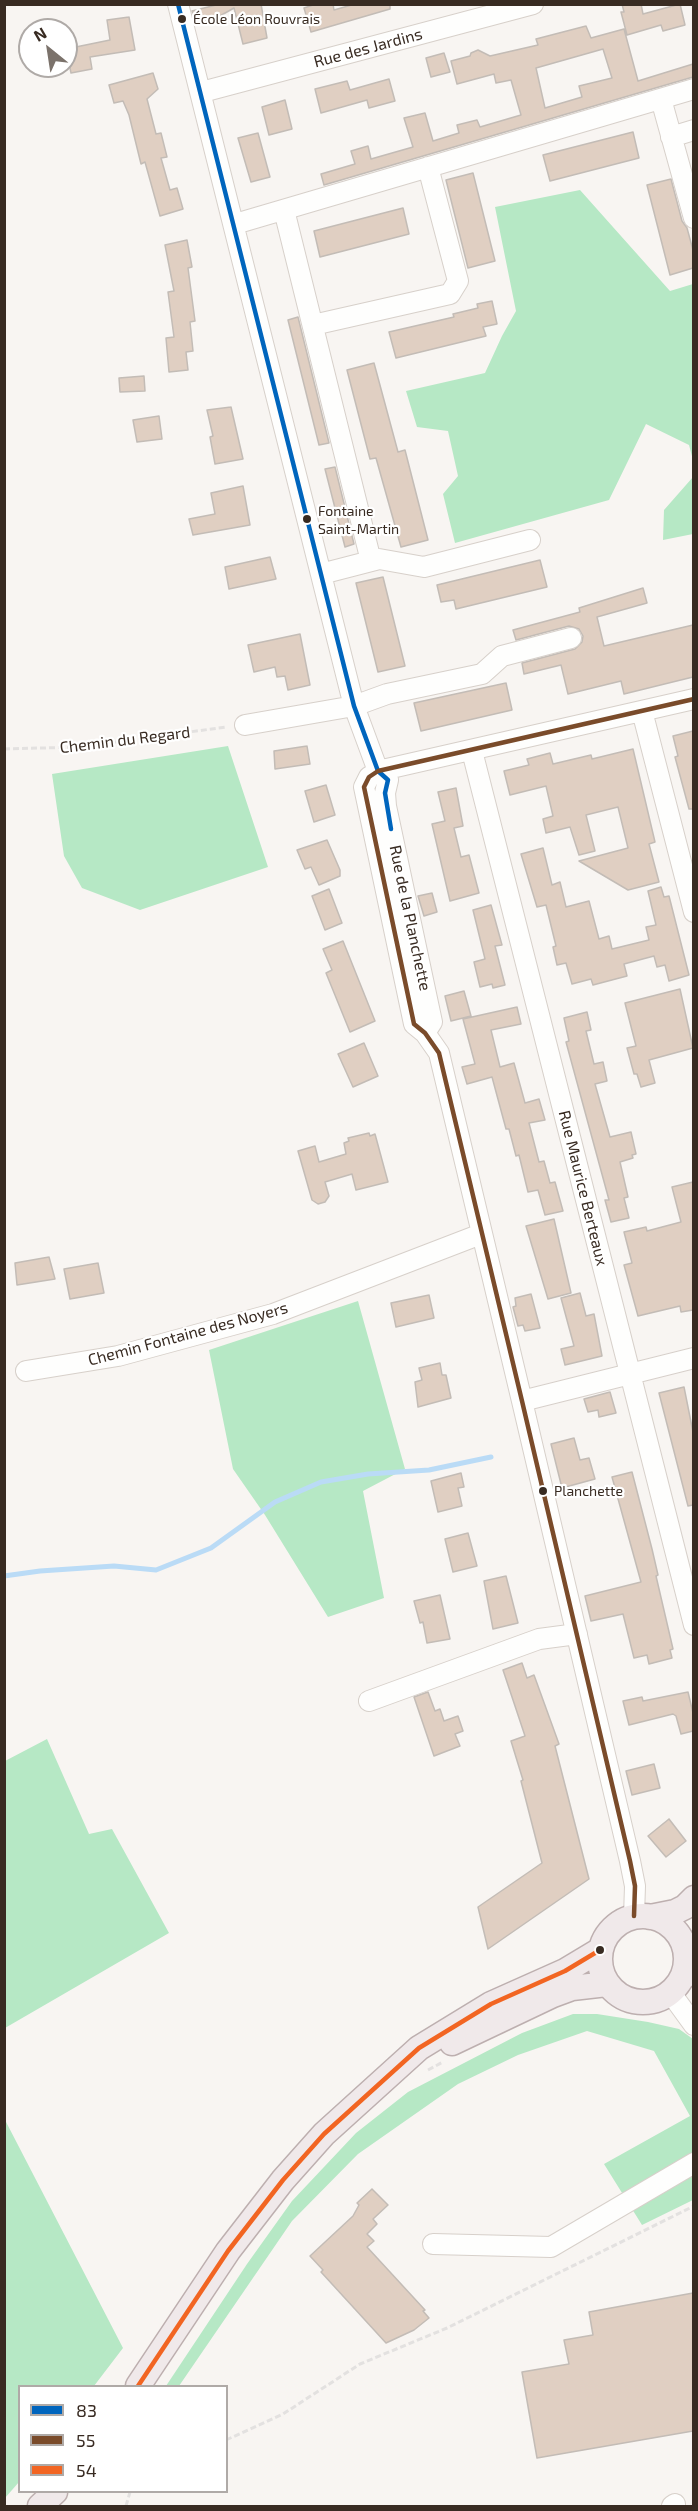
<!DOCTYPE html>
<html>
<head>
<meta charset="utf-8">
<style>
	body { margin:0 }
	#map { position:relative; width:698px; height:2511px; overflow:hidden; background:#f8f5f2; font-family:"Exo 2",sans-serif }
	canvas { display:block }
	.frame { position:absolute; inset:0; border:6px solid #382b22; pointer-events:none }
	.legend { position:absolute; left:18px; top:2385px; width:210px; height:108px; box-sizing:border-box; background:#fff; border:2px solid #afaaa7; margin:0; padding:8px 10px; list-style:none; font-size:18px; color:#382b22 }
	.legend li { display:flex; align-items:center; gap:12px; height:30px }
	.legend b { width:30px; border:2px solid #afaaa7 }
	.north { position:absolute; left:18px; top:18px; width:60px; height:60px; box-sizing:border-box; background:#fff; border:2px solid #afaaa7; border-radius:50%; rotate:330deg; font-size:16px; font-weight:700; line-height:24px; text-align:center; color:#382b22 }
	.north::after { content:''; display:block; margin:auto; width:21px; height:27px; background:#7b726b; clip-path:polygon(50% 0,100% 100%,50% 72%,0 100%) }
</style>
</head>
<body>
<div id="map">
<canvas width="698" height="2511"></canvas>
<div class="frame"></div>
<ul class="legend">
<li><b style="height:8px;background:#0065bd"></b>83</li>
<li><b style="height:8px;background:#7a4b2a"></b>55</li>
<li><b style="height:8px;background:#f26522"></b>54</li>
</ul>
<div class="north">N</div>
</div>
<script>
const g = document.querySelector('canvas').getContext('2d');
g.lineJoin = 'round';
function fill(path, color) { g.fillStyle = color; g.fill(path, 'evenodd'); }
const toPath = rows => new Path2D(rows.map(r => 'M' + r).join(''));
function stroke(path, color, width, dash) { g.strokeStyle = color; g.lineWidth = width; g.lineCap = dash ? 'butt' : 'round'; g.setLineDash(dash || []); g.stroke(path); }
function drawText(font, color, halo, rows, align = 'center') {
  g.font = font + ' "Exo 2",sans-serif'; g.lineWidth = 4.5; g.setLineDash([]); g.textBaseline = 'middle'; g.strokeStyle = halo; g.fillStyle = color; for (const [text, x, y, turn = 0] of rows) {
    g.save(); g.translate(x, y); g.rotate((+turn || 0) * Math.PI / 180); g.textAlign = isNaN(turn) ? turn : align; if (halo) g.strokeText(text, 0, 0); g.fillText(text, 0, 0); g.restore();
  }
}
fill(toPath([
	[580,190,670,291,693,284,693,460,689,445,646,424,609,500,455,543,443,494,458,476,448,431,417,427,406,391,485,373,502,336,516,311,495,207],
	[693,477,693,534,663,540,664,510],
	[228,746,268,867,140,910,82,888,64,856,52,774],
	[358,1301,405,1469,363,1491,384,1598,328,1617,265,1515,233,1469,209,1350],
	[47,1739,89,1834,112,1829,169,1933,5,2028,5,1761],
	[573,2014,597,2014,648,2022,679,2029,693,2039,693,2200,642,2225,604,2164,690,2116,654,2051,587,2031,518,2055,458,2084,358,2154,292,2221,179,2386,166,2386,247,2264,292,2201,356,2133,408,2092,522,2033],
	[4,2118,123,2348,94,2386,20,2386,19,2482,5,2498]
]), '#b6e8c5');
stroke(toPath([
	[4,1576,40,1571,114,1566,156,1570,211,1548,275,1502,321,1482,368,1474,429,1470,491,1457]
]), '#badbf6', 5);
const building = toPath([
	[220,4,261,4,267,38,243,44,234,8,211,21,195,21,192,11,220,4],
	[316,4,333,4,334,10,355,4,390,4,390,9,311,32,304,8,316,4],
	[622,4,641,4,643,14,680,4,685,25,663,31,661,25,627,35,621,12,624,12,622,4],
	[129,17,135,50,90,57,92,69,71,73,66,49,110,40,107,20,129,17],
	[586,26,591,38,624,29,638,81,693,64,693,77,324,185,321,174,355,164,351,151,368,146,371,159,413,147,404,118,425,113,433,141,459,133,457,125,477,120,480,127,521,115,511,80,496,83,494,74,457,84,451,61,470,56,471,53,478,50,490,56,538,45,536,39,586,26],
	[603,49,612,78,579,86,582,97,545,108,536,68,603,49],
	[444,53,450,72,431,77,426,58,444,53],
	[153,73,158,89,147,99,156,134,161,133,167,157,161,158,170,190,177,188,183,209,160,216,145,162,141,164,129,115,123,101,114,103,109,85,153,73],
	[389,79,395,101,369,108,367,100,321,113,315,89,347,81,350,90,389,79],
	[285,100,292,129,269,135,262,107,285,100],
	[633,132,639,158,550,181,543,155,633,132],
	[258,133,270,177,251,182,238,138,258,133],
	[473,173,495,261,468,268,446,180,473,173],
	[671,179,682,221,687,228,693,250,693,268,670,275,647,185,671,179],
	[403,208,409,234,320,257,314,231,403,208],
	[187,240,192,267,188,268,195,321,190,322,193,351,186,352,188,370,169,372,166,338,174,337,168,292,174,291,165,245,187,240],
	[492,301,497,324,483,327,486,336,396,358,389,332,454,317,453,314,478,308,477,304,492,301],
	[298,317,329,443,319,445,288,320,298,317],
	[374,363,398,452,405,450,428,540,401,547,376,458,370,459,347,370,374,363],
	[144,376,145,391,120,392,119,378,144,376],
	[231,407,243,459,215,464,210,437,213,436,207,410,231,407],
	[159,416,162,439,137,442,133,420,159,416],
	[335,467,354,544,345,547,325,469,335,467],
	[243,486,250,525,193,535,189,519,215,514,211,493,243,486],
	[270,557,276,579,229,589,225,567,270,557],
	[540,560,547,587,456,609,454,600,441,602,437,585,540,560],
	[383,577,405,666,378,672,356,583,383,577],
	[643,588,647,603,597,617,604,646,693,625,693,677,624,694,621,681,568,694,561,665,524,674,522,663,575,649,582,642,583,636,579,629,569,626,516,640,513,630,580,612,579,608,643,588],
	[300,634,310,685,288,690,285,676,277,677,275,667,254,672,248,645,300,634],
	[506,683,512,710,421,731,414,703,506,683],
	[693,731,693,809,689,809,675,757,678,756,673,736,693,731],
	[307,746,310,764,275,769,274,751,307,746],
	[633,749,655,842,649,844,659,882,628,890,579,861,628,848,618,807,586,815,595,851,579,855,570,827,546,833,543,819,553,816,546,786,510,795,504,771,529,765,527,759,550,753,553,764,591,755,592,759,633,749],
	[326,785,335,815,314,822,305,791,326,785],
	[456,788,463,826,454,828,461,857,469,855,479,893,450,901,432,824,445,821,438,792,456,788],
	[327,840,340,870,340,876,319,885,311,867,305,869,297,850,327,840],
	[543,848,552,885,560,882,566,907,589,901,599,939,609,936,612,949,649,940,646,927,656,925,648,891,661,887,664,897,669,896,689,975,669,981,665,965,657,967,654,956,624,964,627,976,593,985,591,979,572,984,566,963,557,965,553,947,556,946,546,905,537,907,521,854,543,848],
	[329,889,342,923,325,930,312,896,329,889],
	[432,893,437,912,424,916,418,896,432,893],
	[491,905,502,945,495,946,505,985,493,988,492,984,480,987,474,962,485,959,473,910,491,905],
	[343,941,375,1021,350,1032,326,973,332,970,323,949,343,941],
	[680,989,693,1048,649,1060,655,1083,641,1087,637,1074,634,1074,627,1048,636,1046,625,1003,680,989],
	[464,991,471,1016,451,1021,445,996,464,991],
	[517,1007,521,1024,491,1030,500,1067,514,1063,525,1103,539,1099,545,1120,529,1123,539,1162,544,1161,550,1183,555,1182,563,1211,545,1215,538,1190,528,1192,519,1155,516,1156,509,1129,506,1129,492,1077,467,1084,462,1067,475,1064,463,1019,517,1007],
	[587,1012,591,1030,586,1031,594,1064,603,1062,607,1081,595,1084,610,1137,631,1132,636,1154,632,1155,633,1158,620,1162,628,1197,624,1198,629,1218,611,1222,605,1200,609,1200,566,1042,569,1041,564,1018,587,1012],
	[364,1043,378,1076,353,1087,338,1054,364,1043],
	[369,1133,370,1136,375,1134,388,1182,356,1190,352,1174,325,1182,329,1196,325,1202,318,1204,312,1200,298,1151,315,1146,319,1162,346,1154,344,1143,349,1141,348,1138,369,1133],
	[693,1182,693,1310,681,1312,680,1306,638,1316,624,1265,632,1263,624,1232,646,1227,647,1231,681,1222,672,1187,693,1182],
	[554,1219,571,1293,548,1299,526,1226,554,1219],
	[49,1257,55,1279,17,1285,15,1263,49,1257],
	[98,1263,104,1293,70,1299,64,1269,98,1263],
	[580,1293,586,1316,594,1314,602,1356,565,1365,561,1349,574,1346,561,1298,580,1293],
	[531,1294,540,1328,525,1331,523,1325,518,1326,513,1307,516,1306,515,1298,531,1294],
	[429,1295,434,1318,396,1327,391,1303,429,1295],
	[440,1363,442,1375,446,1375,451,1398,418,1407,415,1382,422,1380,419,1368,440,1363],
	[684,1387,693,1432,693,1505,688,1506,659,1393,684,1387],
	[610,1392,616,1413,599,1417,598,1410,588,1412,584,1399,610,1392],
	[574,1438,580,1460,589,1458,595,1479,562,1488,551,1444,574,1438],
	[632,1472,652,1549,658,1575,656,1576,673,1649,670,1650,672,1658,649,1664,647,1655,634,1658,623,1614,591,1621,585,1596,641,1582,612,1477,632,1472],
	[461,1473,464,1487,458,1488,462,1506,438,1512,431,1481,461,1473],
	[468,1533,477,1566,453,1572,445,1539,468,1533],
	[506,1576,518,1623,493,1629,484,1581,506,1576],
	[440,1595,450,1639,427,1643,423,1622,420,1623,414,1601,440,1595],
	[522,1663,527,1678,534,1675,559,1744,555,1746,589,1879,488,1949,478,1907,542,1863,521,1781,523,1780,511,1741,525,1736,503,1670,522,1663],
	[428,1692,435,1711,440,1709,444,1721,458,1716,463,1731,455,1734,460,1746,434,1756,414,1697,428,1692],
	[688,1692,693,1713,693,1731,681,1734,676,1716,673,1714,629,1725,623,1701,642,1697,643,1701,688,1692],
	[654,1764,660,1788,632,1795,626,1771,654,1764],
	[669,1819,686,1841,666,1857,648,1836,669,1819],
	[372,2189,388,2205,373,2219,377,2224,367,2234,374,2241,367,2247,425,2310,423,2311,429,2318,414,2330,386,2343,321,2272,323,2270,310,2256,353,2216,359,2205,357,2203,372,2189],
	[693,2293,693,2431,537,2458,522,2372,569,2364,564,2340,593,2335,589,2312,693,2293]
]);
fill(building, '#e0cfc2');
stroke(building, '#c3bcb6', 1.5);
const minor = toPath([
	[178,4,354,706,378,771,388,780,385,793,386,806,432,1022,425,1033],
	[202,92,533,4],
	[661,99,694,218],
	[671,137,694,130],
	[284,210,371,561],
	[235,224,694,89],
	[313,325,450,294,458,281,428,167],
	[321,574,379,559,424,567,530,540],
	[642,711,694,912],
	[245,725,354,706,387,694,482,674,502,656,571,638],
	[472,751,694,1625],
	[26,1371,118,1356,273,1314,481,1234],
	[522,1401,694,1358],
	[369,1701,539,1639,577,1634],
	[634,1916,635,1886,630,1861,522,1401,439,1053,425,1033,414,1024,364,787,369,777,378,771,694,699],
	[684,1972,694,1976],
	[670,1992,694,2025],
	[433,2244,551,2247,694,2163],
	[672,2506,675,2504]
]);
const major = toPath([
	'600 1959a43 43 0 1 1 86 0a43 43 0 1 1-86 0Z',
	[650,1917,675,1912,685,1907,694,1898],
	[452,2043,553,1995,572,1988,607,1984],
	[138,2386,228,2251,283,2180,324,2134,419,2048,491,2004,565,1971,600,1950],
	[40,2506,55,2492]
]);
stroke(minor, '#d7d0ca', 22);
stroke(major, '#bdafaf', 27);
stroke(toPath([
	[4,749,79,747,226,727],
	[428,2070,443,2062],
	[226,2440,283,2414,360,2364,447,2328,694,2206],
	[126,2506,130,2492]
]), '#e3e1e0', 3, [6, 3]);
stroke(minor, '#fefefd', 20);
stroke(major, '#f0e9ea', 24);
stroke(toPath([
	[178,4,354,706,378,771,388,780,385,793,391,829]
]), '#0065bd', 4.5);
stroke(toPath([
	[634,1916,635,1886,630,1861,522,1401,439,1053,425,1033,414,1024,364,787,369,777,378,771,694,699]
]), '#7a4b2a', 4.5);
stroke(toPath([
	[138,2386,228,2251,283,2180,324,2134,419,2048,491,2004,565,1971,600,1950]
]), '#f26522', 4.5);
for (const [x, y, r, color] of [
	[182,19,5,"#382b22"],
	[307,519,5,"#382b22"],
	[543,1491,5,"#382b22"],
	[600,1950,5,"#382b22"]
]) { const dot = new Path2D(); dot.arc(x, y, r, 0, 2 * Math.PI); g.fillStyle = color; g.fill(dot); stroke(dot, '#fff', 2); }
drawText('14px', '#382b22', '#fff', [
	["École Léon Rouvrais",193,19],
	["Fontaine",318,511],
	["Saint-Martin",318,529],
	["Planchette",554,1491]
], 'left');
drawText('16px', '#382b22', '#fff', [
	["Rue des Jardins",368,48,-15],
	["Chemin du Regard",125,740,-7],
	["Rue de la Planchette",410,918,78],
	["Rue Maurice Berteaux",583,1188,76],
	["Chemin Fontaine des Noyers",188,1334,-15]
]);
</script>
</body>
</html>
